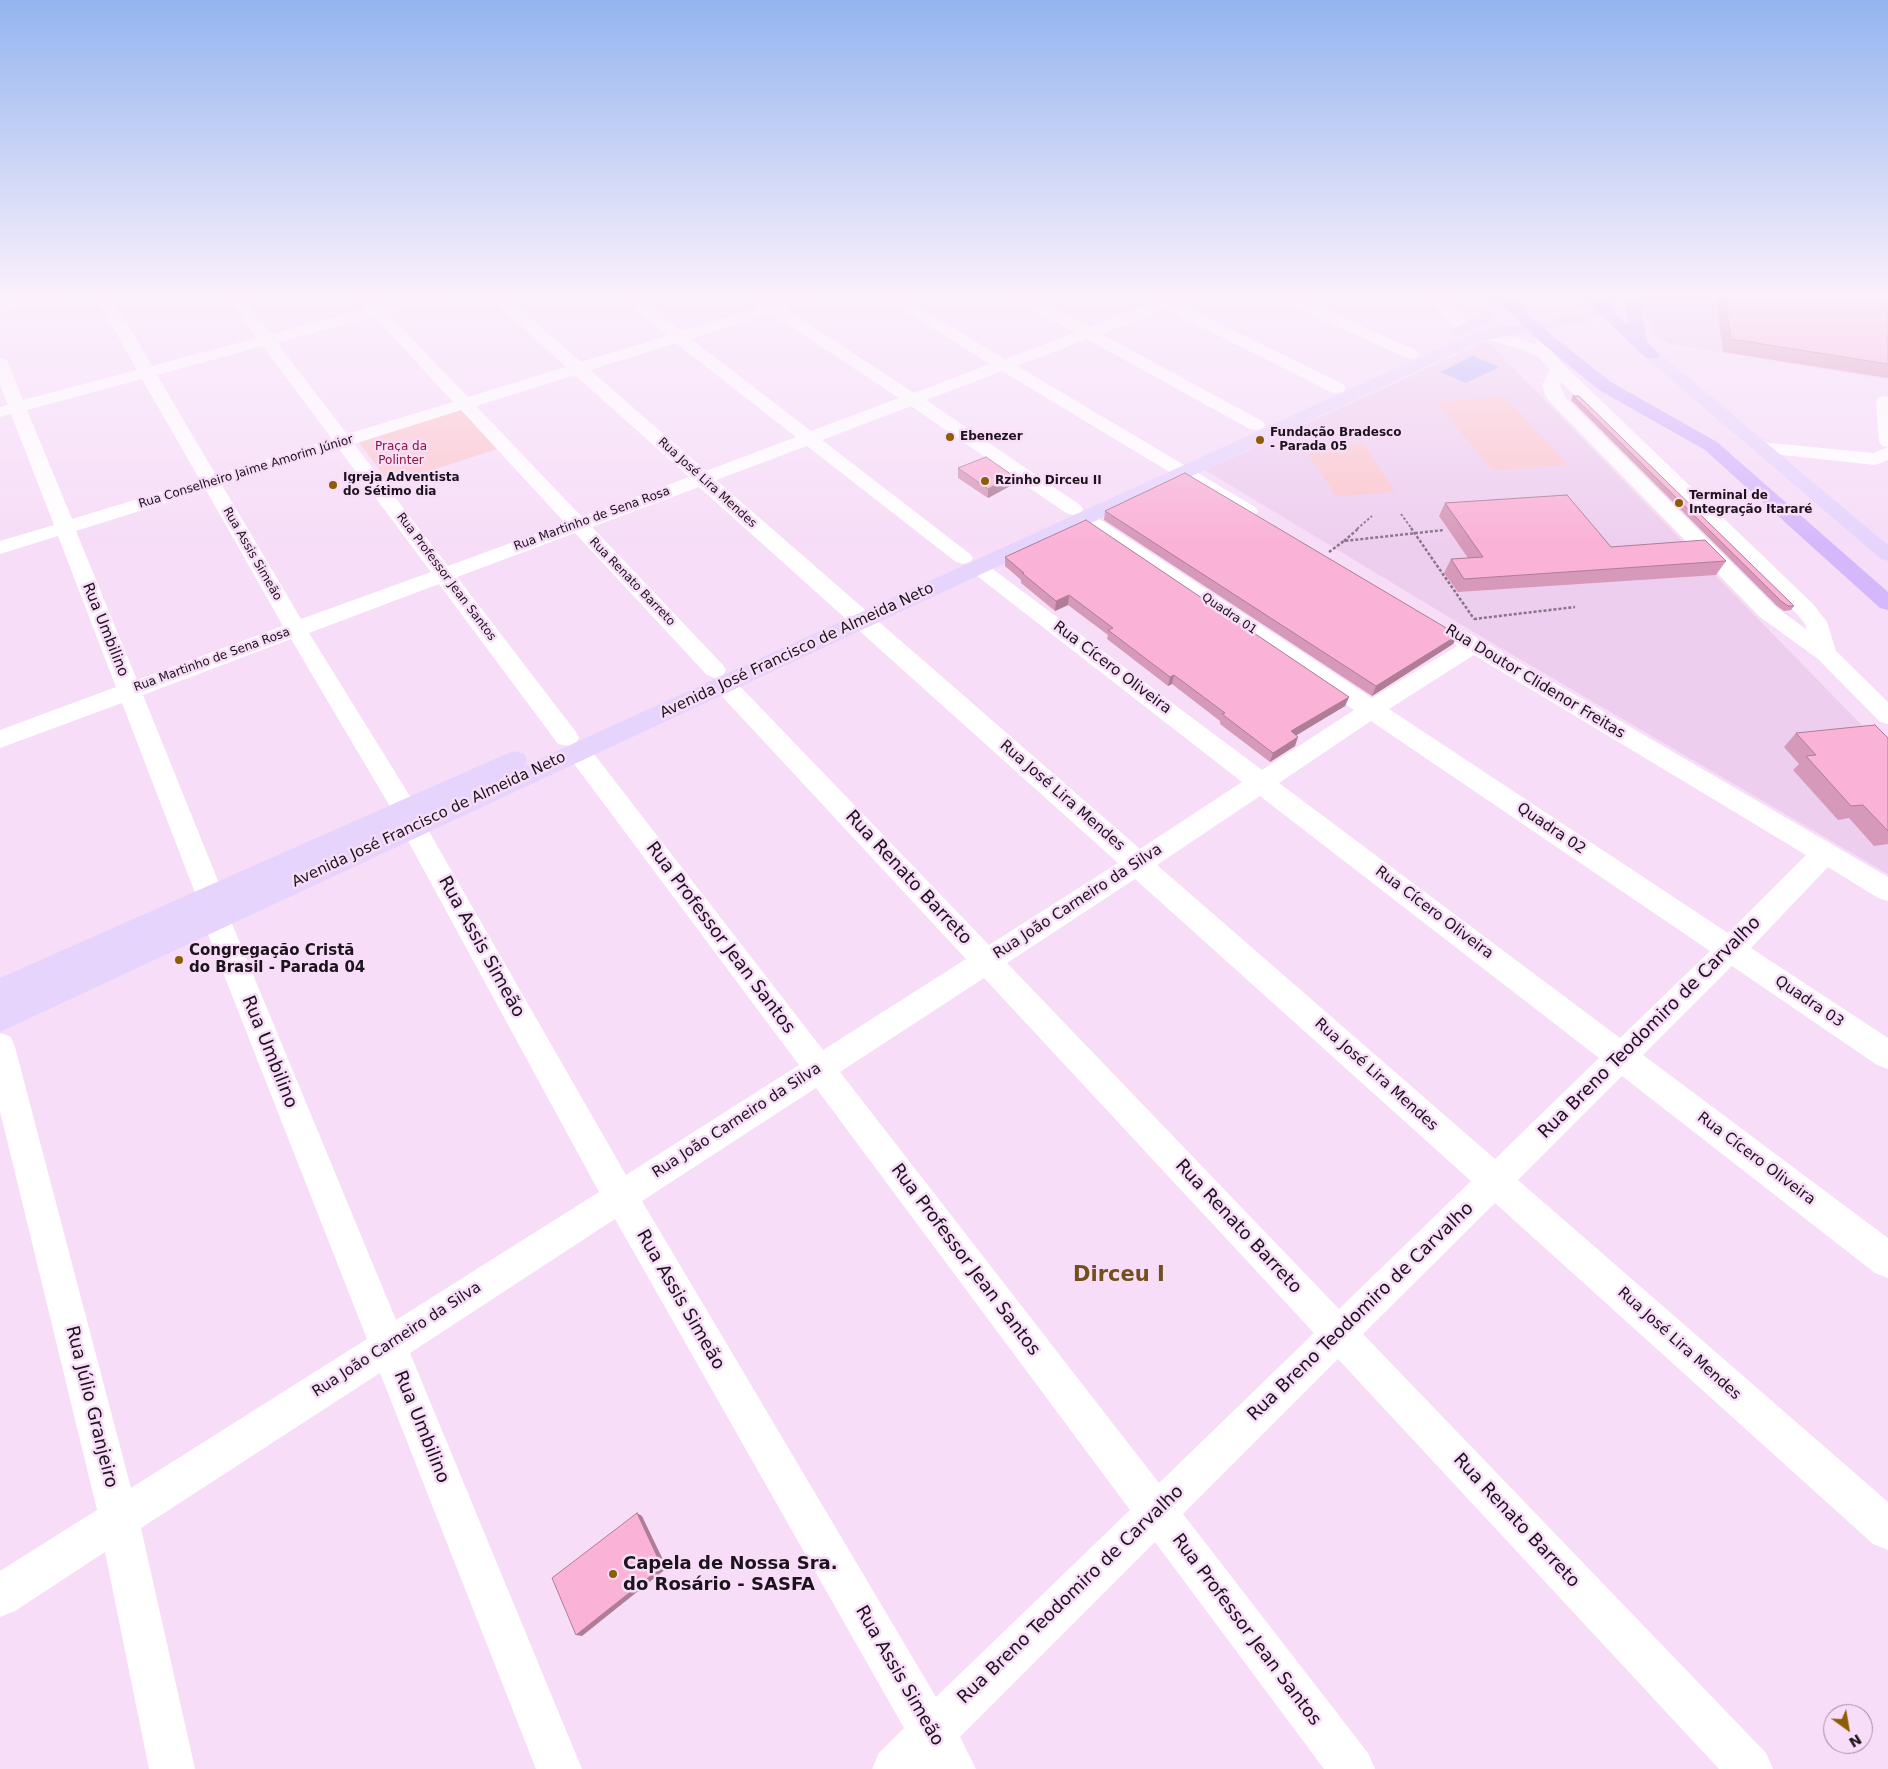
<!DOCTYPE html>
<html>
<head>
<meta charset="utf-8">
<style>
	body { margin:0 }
	#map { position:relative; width:1888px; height:1769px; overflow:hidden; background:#f7ddf8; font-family:"DejaVu Sans",sans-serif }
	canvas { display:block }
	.north { position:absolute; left:1823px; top:1704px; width:50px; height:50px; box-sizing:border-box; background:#f7ddf8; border:1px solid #9f8ca0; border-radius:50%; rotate:148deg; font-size:14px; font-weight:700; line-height:20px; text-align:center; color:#1c131c }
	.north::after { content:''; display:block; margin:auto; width:18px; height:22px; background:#8c5d04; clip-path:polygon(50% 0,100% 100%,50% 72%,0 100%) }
</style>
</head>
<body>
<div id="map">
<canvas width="1888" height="1769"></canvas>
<div class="north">N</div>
</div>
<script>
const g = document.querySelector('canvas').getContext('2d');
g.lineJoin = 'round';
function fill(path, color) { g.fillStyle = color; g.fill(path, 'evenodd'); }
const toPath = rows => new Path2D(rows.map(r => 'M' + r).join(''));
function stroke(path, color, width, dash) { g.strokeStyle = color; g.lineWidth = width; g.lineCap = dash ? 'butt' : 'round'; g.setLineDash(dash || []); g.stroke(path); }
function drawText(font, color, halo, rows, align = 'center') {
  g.font = font + ' "DejaVu Sans",sans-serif'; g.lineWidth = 5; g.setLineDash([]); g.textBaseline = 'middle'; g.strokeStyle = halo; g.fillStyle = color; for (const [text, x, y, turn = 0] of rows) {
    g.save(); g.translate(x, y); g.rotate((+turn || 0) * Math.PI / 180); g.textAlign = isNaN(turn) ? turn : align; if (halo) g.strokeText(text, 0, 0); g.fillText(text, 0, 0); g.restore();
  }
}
fill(toPath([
	[1642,297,1888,297,1888,380,1670,344,1656,337,1641,307],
	[1487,341,1888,752,1888,874,1477,634,1205,470]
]), '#eeceef');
fill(toPath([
	[1505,397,1568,465,1492,470,1436,402],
	[464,408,500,448,390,484,358,441],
	[1364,444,1395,492,1336,496,1303,446]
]), '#fbc7ce');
fill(toPath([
	[1473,356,1499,367,1466,383,1440,372]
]), '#b3b6f9');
stroke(toPath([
	[1401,514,1412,529],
	[1357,529,1372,516]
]), '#877587', 2, [2.5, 2]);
stroke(toPath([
	[1411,528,1474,619],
	[1344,541,1359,528],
	[1329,552,1344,541,1444,530],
	[1474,619,1575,607]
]), '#877587', 2.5, [3, 2]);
fill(toPath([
	[25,297,51,297,49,300,0,313,0,303,25,297],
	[96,297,111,297,152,366,257,338,227,297,242,297,271,334,367,309,357,297,373,297,380,305,410,297,435,297,433,300,387,313,468,397,566,367,490,297,506,297,581,362,667,336,620,297,637,297,681,331,761,307,755,301,758,298,768,298,775,302,792,297,815,297,813,300,786,309,914,393,990,364,882,297,900,297,1005,359,1075,333,1017,300,1015,297,1034,297,1089,327,1154,303,1149,299,1151,297,1191,297,1189,300,1179,304,1343,384,1346,388,1343,392,1337,393,1331,392,1166,309,1101,334,1262,421,1265,425,1262,429,1256,430,1250,429,1087,339,1017,366,1255,507,1258,511,1255,515,1248,517,1241,515,1002,371,926,400,1080,505,1083,509,1080,513,1073,515,1066,513,911,406,822,440,970,554,973,558,970,562,963,564,956,562,807,446,716,480,1140,849,1242,782,972,572,969,568,972,564,979,562,986,564,1262,770,1354,710,1079,523,1076,519,1079,515,1086,513,1093,515,1372,698,1457,646,1448,637,1451,632,1459,630,1467,632,1888,877,1888,901,1878,898,1828,867,1751,948,1888,1038,1888,1069,1877,1065,1732,966,1643,1055,1888,1238,1888,1278,1875,1273,1622,1076,1518,1180,1888,1502,1888,1550,1873,1544,1495,1203,1363,1334,1766,1753,1773,1769,1719,1769,1338,1359,1183,1514,1368,1753,1375,1769,1324,1769,1155,1542,960,1737,976,1769,872,1769,879,1753,904,1728,615,1219,410,1353,582,1769,536,1769,380,1373,141,1528,195,1769,149,1769,105,1552,15,1611,0,1617,0,1571,97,1510,0,1111,0,1033,11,1037,15,1047,131,1488,367,1339,202,919,206,911,216,908,226,911,230,919,396,1320,599,1192,401,828,405,821,414,818,423,821,626,1175,799,1065,569,757,566,751,569,746,558,744,439,584,309,633,413,801,417,808,413,815,404,818,395,815,291,639,143,695,225,898,221,906,211,909,201,906,197,898,122,703,0,748,0,730,116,687,58,536,0,554,0,541,54,525,11,414,0,417,0,407,8,405,0,385,0,358,6,359,8,363,23,400,137,370,96,297],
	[771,313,899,398,811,431,691,339,771,313],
	[374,316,453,402,347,434,277,343,374,316],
	[676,343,796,437,706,471,590,370,676,343],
	[263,346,332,439,216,475,157,375,263,346],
	[575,375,689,477,582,517,476,406,575,375],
	[142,379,200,480,72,519,27,410,142,379],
	[461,410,565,523,448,566,354,444,461,410],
	[339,449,431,572,301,619,222,485,339,449],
	[699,487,1118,863,989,945,733,679,725,677,717,679,713,685,717,691,966,959,823,1050,587,745,576,743,579,738,576,732,457,577,575,533,707,675,715,678,723,675,726,670,723,665,592,527,699,487],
	[206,490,283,626,137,680,76,531,206,490],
	[1474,655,1806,855,1728,933,1389,709,1474,655],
	[1371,721,1710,951,1620,1038,1279,783,1371,721],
	[1260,796,1599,1058,1495,1159,1157,865,1260,796],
	[1135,879,1471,1181,1339,1309,1007,963,1135,879],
	[984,978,1314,1333,1159,1483,840,1072,984,978],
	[816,1088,1130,1510,936,1697,642,1201,816,1088],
	[1277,297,1297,297,1417,351,1419,354,1417,357,1411,359,1405,357,1279,300,1277,297],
	[1427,297,1443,297,1471,326,1473,329,1471,332,1459,332,1427,297],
	[1486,330,1536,344,1536,337,1538,334,1550,334,1552,337,1553,353,1565,366,1813,604,1827,622,1836,651,1888,702,1888,724,1880,722,1818,659,1760,617,1553,405,1545,395,1542,385,1550,370,1539,357,1518,348,1480,338,1478,335,1480,332,1486,330],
	[1561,382,1797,614,1805,624,1807,630,1776,607,1565,397,1560,385,1561,382],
	[1885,396,1888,397,1888,447,1882,446,1879,442,1876,401,1879,397,1885,396],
	[1761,442,1873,453,1888,447,1888,460,1875,465,1755,452,1752,448,1755,444,1761,442]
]), '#fff');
fill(toPath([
	[1490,297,1506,297,1504,307,1489,323,1464,335,1452,335,1450,332,1452,329,1477,317,1489,306,1490,297],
	[1606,297,1624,297,1598,316,1579,323,1481,341,0,1032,0,978,506,754,515,751,524,754,527,760,524,766,1469,335,1493,328,1534,323,1569,316,1588,310,1606,297],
	[1652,350,1658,352,1888,545,1888,561,1881,559,1646,358,1644,355,1646,352,1652,350]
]), '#e6d4fd');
fill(toPath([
	[1494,297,1510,297,1550,334,1611,382,1717,442,1888,592,1888,610,1880,608,1705,450,1599,390,1538,340,1494,297],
	[1582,297,1598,297,1628,325,1626,308,1628,297,1644,297,1642,308,1647,341,1660,355,1658,358,1646,358,1582,297]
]), '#d5b8fc');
fill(toPath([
	[1716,297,1888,297,1888,378,1723,352],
	[1573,396,1794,606,1791,610,1784,611,1777,606,1571,400],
	[958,468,1012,485,988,498,958,478],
	[1445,503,1611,547,1726,561,1716,575,1458,592,1444,573,1451,559,1468,558,1439,516],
	[1105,511,1458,635,1453,644,1372,696,1104,520],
	[1005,557,1349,697,1345,706,1296,735,1295,746,1270,762,1220,724,1220,721,1172,684,1168,686,1107,639,1108,635,1068,605,1055,611,1021,583,1021,580,1005,566],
	[1796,733,1888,738,1888,844,1874,846,1849,818,1838,820,1793,770,1799,764,1784,747]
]), '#d799b9');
fill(toPath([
	[1012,475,1012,485,988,498,988,489],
	[1069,595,1068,605,1055,611,1056,601],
	[1458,635,1453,644,1372,696,1376,686],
	[1174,675,1172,684,1168,686,1170,677],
	[1349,697,1345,706,1287,741,1291,731],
	[1298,737,1295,746,1270,762,1273,753],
	[637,1513,642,1516,667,1568,582,1636,576,1635]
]), '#af7d96');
const building = toPath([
	[1725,297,1888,297,1888,364,1731,339,1725,297],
	[1573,396,1579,396,1794,606,1788,606,1781,601,1573,396],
	[986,457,1012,475,988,489,958,468,986,457],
	[1185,473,1458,635,1376,686,1105,511,1185,473],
	[1567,495,1611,547,1705,540,1726,561,1464,579,1451,559,1483,557,1445,503,1567,495],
	[1086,520,1349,697,1291,731,1298,737,1273,753,1222,714,1225,713,1174,675,1170,677,1108,630,1113,628,1069,595,1056,601,1022,573,1024,573,1005,557,1086,520],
	[1875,725,1888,738,1888,831,1863,805,1851,806,1806,756,1816,755,1796,733,1875,725],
	[637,1513,662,1567,576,1635,552,1578,637,1513]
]);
fill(building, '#fab2d7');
stroke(building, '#af7d96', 1);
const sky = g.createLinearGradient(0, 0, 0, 545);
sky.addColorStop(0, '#93b5ef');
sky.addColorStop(0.54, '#fbf0fc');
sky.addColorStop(1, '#fbf0fc00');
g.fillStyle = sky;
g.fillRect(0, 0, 1888, 545);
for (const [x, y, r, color] of [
	[950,437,5,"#8c5d04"],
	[1260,440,5,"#8c5d04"],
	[985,481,5,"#8c5d04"],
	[333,485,5,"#8c5d04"],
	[1679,503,5,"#8c5d04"],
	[179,960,5,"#8c5d04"],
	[613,1574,5,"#8c5d04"]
]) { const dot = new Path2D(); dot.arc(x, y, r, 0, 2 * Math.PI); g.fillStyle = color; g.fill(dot); stroke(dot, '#f7ddf8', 2); }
drawText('bold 12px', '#1c131c', '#f7ddf8', [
	["Fundação Bradesco",1270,433],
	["- Parada 05",1270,447],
	["Ebenezer",960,437],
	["Igreja Adventista",343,478],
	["do Sétimo dia",343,492],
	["Rzinho Dirceu II",995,481],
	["Terminal de",1689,496],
	["Integração Itararé",1689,510]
], 'left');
drawText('12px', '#8b183c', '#f7ddf8', [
	["Praça da",401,447],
	["Polinter",401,461]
]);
drawText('12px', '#1c131c', '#f7ddf8', [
	["Rua Conselheiro Jaime Amorim Júnior",246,472,-17],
	["Rua José Lira Mendes",707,483,42],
	["Rua Martinho de Sena Rosa",592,519,-20],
	["Rua Assis Simeão",252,554,60],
	["Rua Professor Jean Santos",446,577,53],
	["Rua Renato Barreto",632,582,46],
	["Quadra 01",1229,614,34],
	["Rua Martinho de Sena Rosa",212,660,-20]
]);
drawText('15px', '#1c131c', '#f7ddf8', [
	["Rua Umbilino",105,630,68],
	["Avenida José Francisco de Almeida Neto",797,651,-25],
	["Rua Cícero Oliveira",1112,668,37],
	["Rua Doutor Clidenor Freitas",1535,682,31],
	["Rua José Lira Mendes",1062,796,41],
	["Avenida José Francisco de Almeida Neto",429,820,-25],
	["Quadra 02",1551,829,34],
	["Rua João Carneiro da Silva",1078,902,-33],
	["Rua Cícero Oliveira",1434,913,37],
	["Quadra 03",1809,1002,34],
	["Rua José Lira Mendes",1376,1075,42],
	["Rua João Carneiro da Silva",737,1121,-33],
	["Rua Cícero Oliveira",1756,1159,37],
	["Rua João Carneiro da Silva",397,1340,-33],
	["Rua José Lira Mendes",1679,1344,42]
]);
drawText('bold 15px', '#1c131c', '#f7ddf8', [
	["Congregação Cristã",189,951],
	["do Brasil - Parada 04",189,968]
], 'left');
drawText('18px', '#1c131c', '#f7ddf8', [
	["Rua Renato Barreto",908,878,47],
	["Rua Professor Jean Santos",720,938,53],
	["Rua Assis Simeão",481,947,61],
	["Rua Breno Teodomiro de Carvalho",1650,1028,-45],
	["Rua Umbilino",269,1052,68],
	["Rua Renato Barreto",1238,1227,47],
	["Rua Professor Jean Santos",965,1260,53],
	["Rua Assis Simeão",680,1300,60],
	["Rua Breno Teodomiro de Carvalho",1361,1312,-44],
	["Rua Júlio Granjeiro",91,1407,76],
	["Rua Umbilino",421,1427,68],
	["Rua Renato Barreto",1516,1521,47],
	["Rua Breno Teodomiro de Carvalho",1071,1595,-44],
	["Rua Professor Jean Santos",1246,1630,53],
	["Rua Assis Simeão",899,1676,60]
]);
drawText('bold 18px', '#1c131c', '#f7ddf8', [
	["Capela de Nossa Sra.",623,1564],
	["do Rosário - SASFA",623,1585]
], 'left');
drawText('bold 21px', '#72501e', '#f7ddf8', [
	["Dirceu I",1119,1276]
]);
</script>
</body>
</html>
